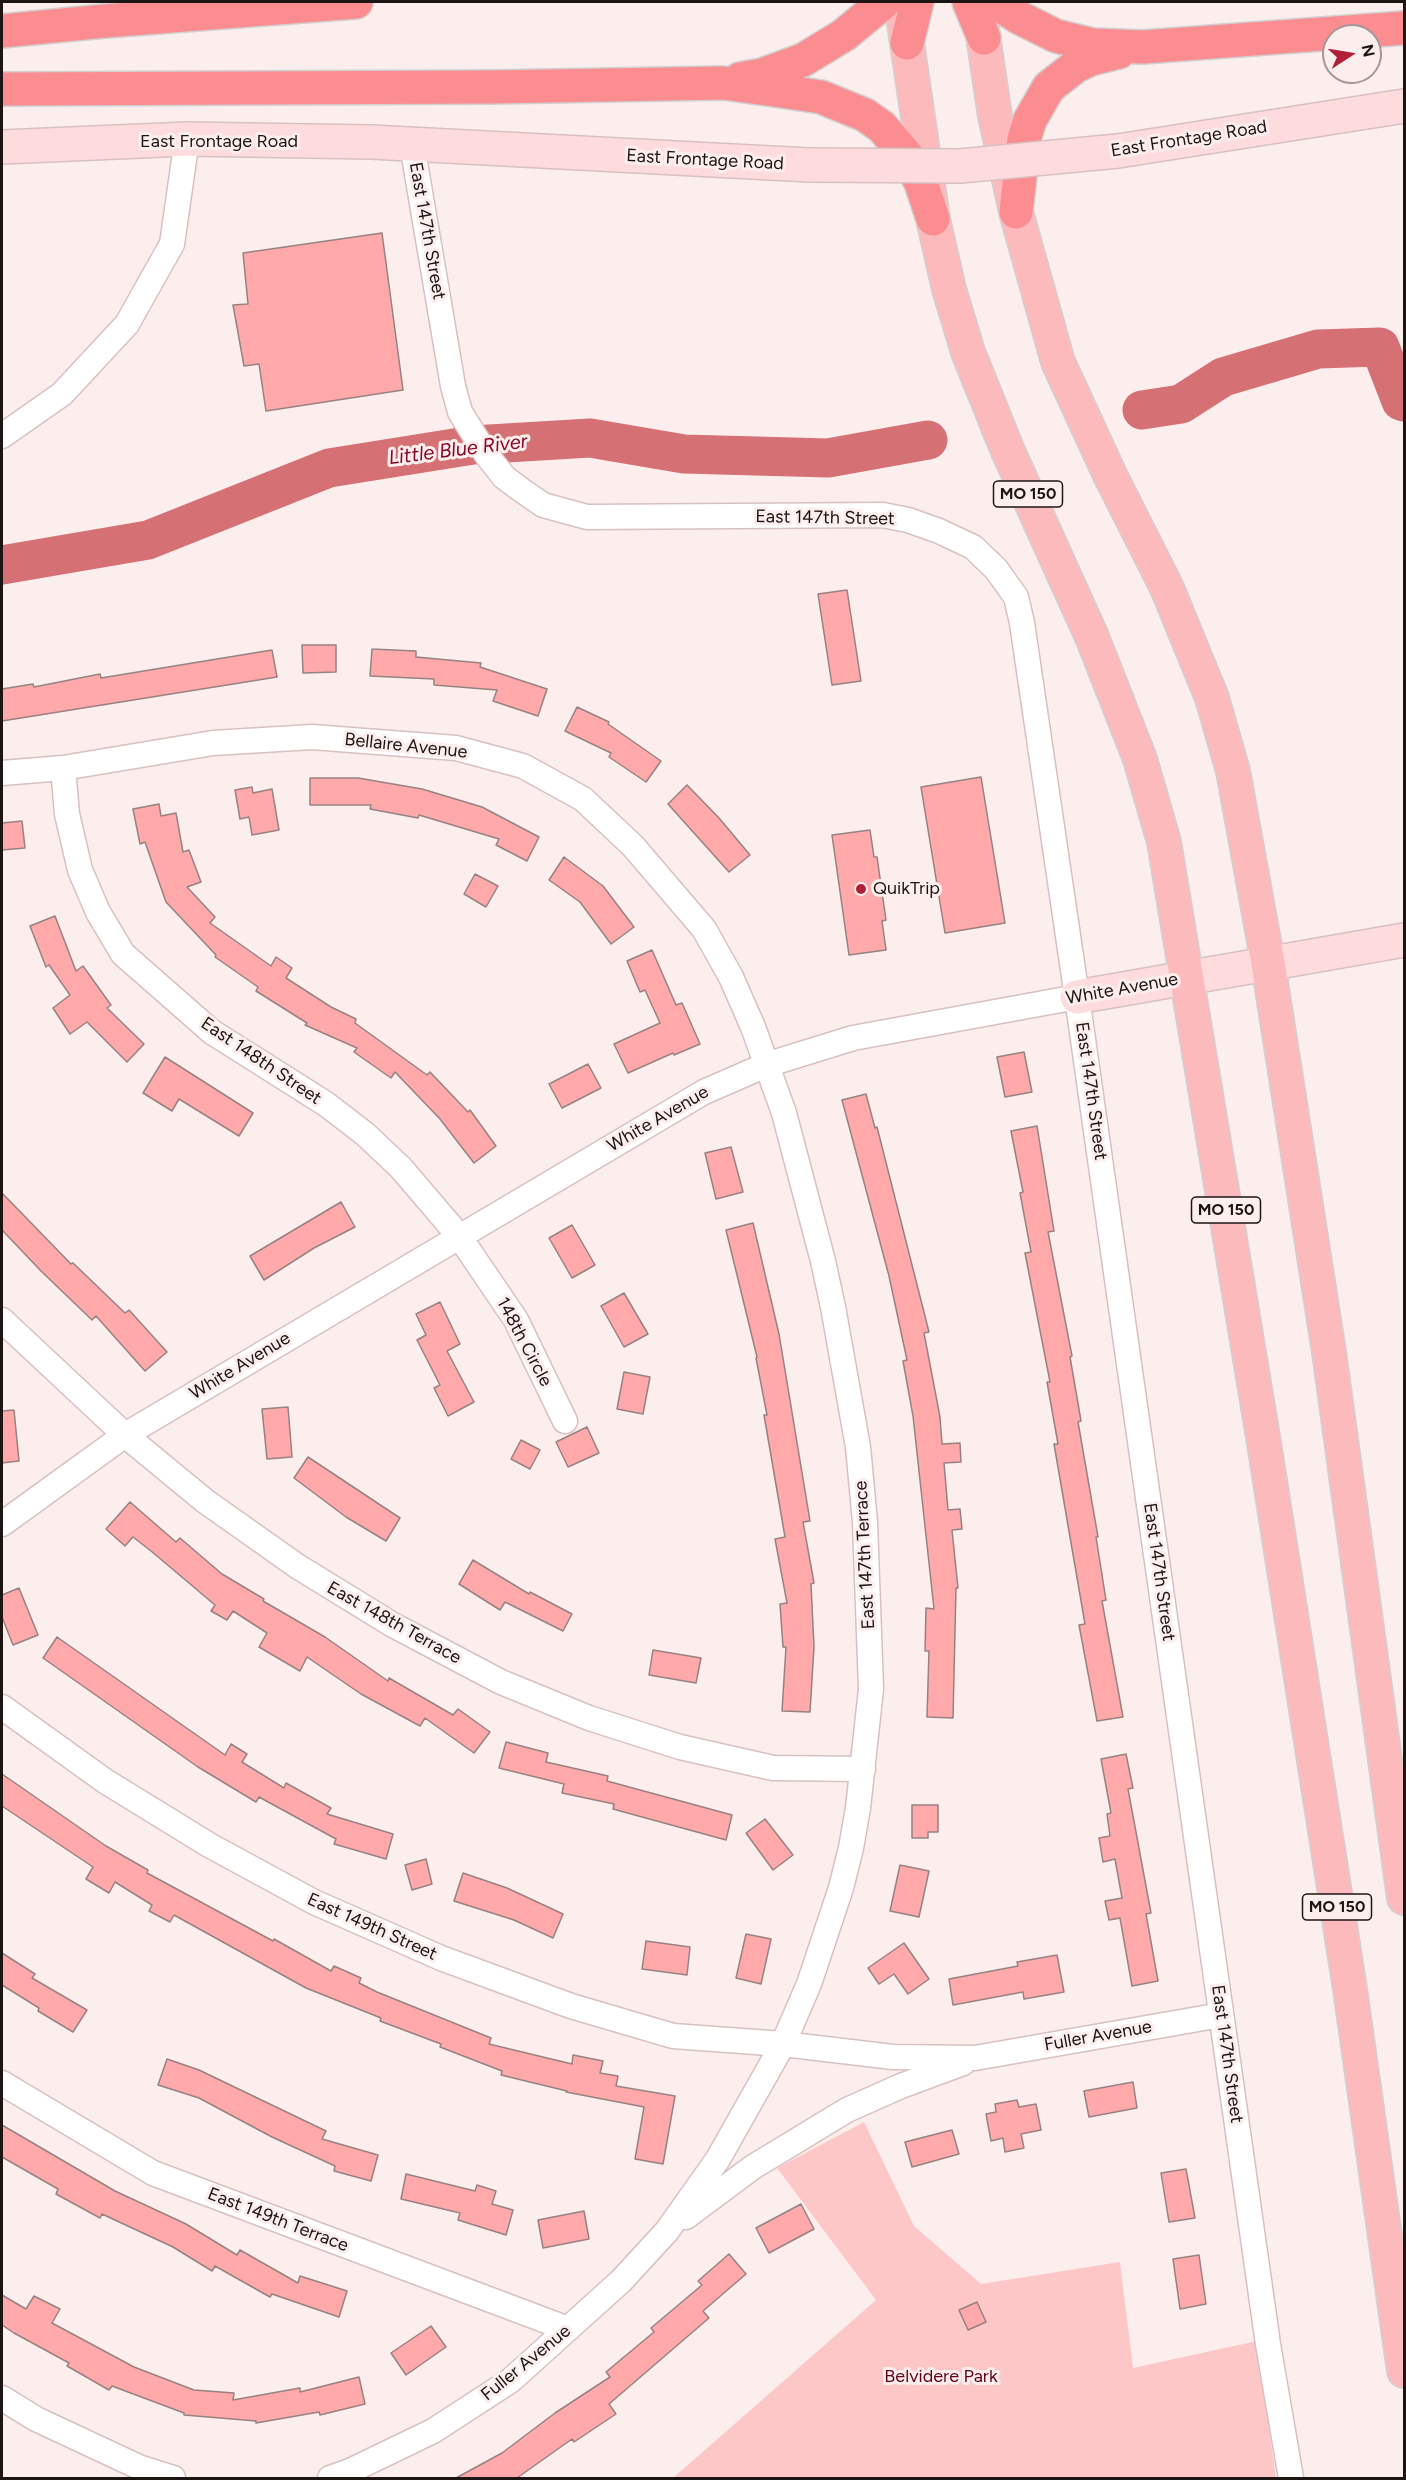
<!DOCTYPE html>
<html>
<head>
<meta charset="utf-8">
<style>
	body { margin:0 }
	#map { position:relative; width:1406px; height:2480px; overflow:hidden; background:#fdeeee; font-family:Figtree,sans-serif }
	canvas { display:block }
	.frame { position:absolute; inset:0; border:3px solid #1d1414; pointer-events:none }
	.north { position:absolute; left:1322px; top:24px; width:60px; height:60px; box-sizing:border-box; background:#fdeeee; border:2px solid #a39797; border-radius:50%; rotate:78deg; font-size:16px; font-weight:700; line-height:24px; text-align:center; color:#1d1414 }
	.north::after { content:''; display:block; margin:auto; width:21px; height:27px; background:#b22038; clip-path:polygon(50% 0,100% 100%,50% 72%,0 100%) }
</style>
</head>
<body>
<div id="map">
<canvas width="1406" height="2480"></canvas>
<div class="frame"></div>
<div class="north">N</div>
</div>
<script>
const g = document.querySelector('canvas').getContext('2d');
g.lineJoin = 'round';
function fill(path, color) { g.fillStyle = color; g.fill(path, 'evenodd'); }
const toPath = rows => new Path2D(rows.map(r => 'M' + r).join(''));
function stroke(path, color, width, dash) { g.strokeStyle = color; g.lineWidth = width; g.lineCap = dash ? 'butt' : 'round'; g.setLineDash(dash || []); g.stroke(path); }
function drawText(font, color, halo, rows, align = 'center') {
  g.font = font + ' Figtree,sans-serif'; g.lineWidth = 6; g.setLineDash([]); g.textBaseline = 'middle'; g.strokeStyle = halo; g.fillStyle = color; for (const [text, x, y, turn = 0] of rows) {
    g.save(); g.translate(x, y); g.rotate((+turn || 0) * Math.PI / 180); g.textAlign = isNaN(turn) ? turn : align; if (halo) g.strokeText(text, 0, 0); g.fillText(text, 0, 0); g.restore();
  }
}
fill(toPath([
	[864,2122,914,2226,981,2284,1120,2262,1133,2368,1257,2341,1276,2478,673,2478,876,2300,777,2168]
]), '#fec7c7');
stroke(toPath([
	[1142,410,1181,404,1223,377,1318,349,1380,347,1401,401,1404,402],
	[2,565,148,540,329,468,473,445,590,438,684,454,828,458,928,440]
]), '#d57074', 39);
const building = toPath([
	[382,233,403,390,266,411,259,364,244,366,233,305,248,304,243,253,382,233],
	[847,590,861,681,832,685,818,594,847,590],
	[302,645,336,645,336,672,303,673,302,645],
	[372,649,416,651,416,657,481,663,480,667,547,689,538,716,493,701,497,690,434,685,434,679,370,676,372,649],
	[272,650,277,677,2,721,2,689,33,684,34,687,100,674,101,678,272,650],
	[577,707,609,722,608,724,661,761,646,782,609,757,611,753,565,731,577,707],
	[981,777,1005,923,945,933,921,787,981,777],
	[310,778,358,778,422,789,482,807,539,837,527,861,496,845,499,839,419,815,418,818,370,809,371,805,310,805,310,778],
	[687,785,719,818,750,855,729,872,668,804,687,785],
	[252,787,253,793,272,789,279,830,252,835,249,817,240,819,235,790,252,787],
	[159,804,161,816,176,813,183,852,189,850,201,882,187,887,215,917,210,923,271,966,276,957,292,968,286,978,331,1007,356,1019,355,1023,427,1075,430,1072,468,1112,470,1110,496,1146,474,1163,440,1119,395,1072,391,1078,354,1052,357,1048,305,1025,307,1023,256,991,258,987,215,957,216,955,166,902,145,842,140,844,133,809,159,804],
	[22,821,25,848,2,850,2,823,22,821],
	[870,830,874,857,877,857,886,920,882,921,886,950,849,955,832,835,870,830],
	[564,857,603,886,634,927,611,944,580,902,549,880,564,857],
	[475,874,498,886,486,907,464,894,475,874],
	[55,916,76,971,83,966,111,1005,107,1008,144,1044,127,1062,87,1022,70,1034,53,1008,70,995,49,965,46,967,30,926,55,916],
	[652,950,676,1005,682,1003,700,1044,674,1055,673,1053,628,1073,614,1044,660,1023,645,990,640,992,627,961,652,950],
	[1024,1052,1032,1092,1005,1097,997,1057,1024,1052],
	[165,1057,253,1113,239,1136,179,1099,172,1111,143,1093,165,1057],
	[588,1064,601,1088,562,1108,549,1084,588,1064],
	[866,1094,875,1128,877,1127,929,1332,924,1333,940,1417,942,1444,960,1443,961,1462,944,1463,948,1510,960,1509,962,1529,952,1530,958,1588,956,1588,953,1718,927,1717,929,1651,925,1651,926,1608,934,1609,913,1416,903,1361,907,1360,889,1276,842,1100,866,1094],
	[1037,1126,1054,1231,1048,1232,1072,1356,1070,1357,1081,1421,1078,1422,1098,1537,1096,1537,1106,1600,1102,1601,1123,1717,1097,1721,1079,1625,1085,1624,1054,1444,1058,1444,1047,1382,1050,1382,1025,1253,1031,1252,1020,1193,1023,1192,1011,1131,1037,1126],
	[731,1147,743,1192,716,1199,705,1153,731,1147],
	[2,1193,71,1264,73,1263,125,1313,129,1310,167,1352,145,1371,96,1316,92,1320,41,1271,2,1230,2,1193],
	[341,1202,355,1227,314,1248,264,1280,250,1256,341,1202],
	[753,1223,779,1334,810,1521,803,1522,814,1583,811,1584,814,1647,810,1712,782,1711,786,1647,783,1647,780,1604,787,1603,775,1539,785,1537,764,1415,767,1415,756,1358,757,1357,726,1230,753,1223],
	[572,1225,595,1265,572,1278,549,1238,572,1225],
	[624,1293,648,1334,624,1347,601,1306,624,1293],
	[440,1302,460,1344,447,1351,474,1402,448,1416,434,1388,440,1385,417,1340,426,1335,416,1314,440,1302],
	[624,1372,650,1377,643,1414,617,1409,624,1372],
	[288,1407,292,1457,267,1459,262,1409,288,1407],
	[14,1410,19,1461,2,1463,2,1411,14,1410],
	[587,1427,599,1453,568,1467,556,1442,587,1427],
	[521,1440,540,1450,530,1469,511,1459,521,1440],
	[308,1457,400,1518,386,1541,346,1517,294,1478,308,1457],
	[130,1502,176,1542,180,1538,222,1574,264,1599,263,1601,325,1637,388,1681,389,1678,453,1715,458,1709,490,1732,474,1753,425,1718,420,1726,361,1694,307,1657,300,1671,259,1647,267,1633,233,1611,227,1620,211,1611,215,1605,151,1551,133,1537,125,1546,106,1529,130,1502],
	[473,1560,529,1594,530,1592,572,1614,563,1631,505,1602,500,1610,459,1584,473,1560],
	[19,1588,38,1635,13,1645,2,1617,2,1595,19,1588],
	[57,1637,225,1755,231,1744,247,1754,242,1762,284,1788,286,1783,331,1808,327,1814,393,1834,386,1859,334,1844,336,1839,259,1797,256,1802,198,1767,43,1658,57,1637],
	[653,1650,701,1658,696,1683,649,1675,653,1650],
	[506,1742,548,1753,546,1762,608,1776,607,1781,732,1815,726,1840,613,1809,614,1804,562,1793,564,1784,499,1768,506,1742],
	[1126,1754,1133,1788,1128,1789,1151,1913,1146,1914,1158,1981,1132,1986,1120,1918,1109,1920,1105,1901,1122,1898,1115,1859,1103,1862,1099,1838,1110,1836,1107,1814,1111,1813,1101,1759,1126,1754],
	[2,1774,106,1846,148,1870,147,1873,273,1941,274,1939,331,1971,334,1966,361,1978,359,1983,377,1992,491,2038,489,2044,572,2064,573,2055,603,2061,600,2073,618,2076,616,2086,675,2096,663,2164,635,2159,644,2107,566,2092,567,2091,501,2075,502,2071,440,2047,441,2044,380,2021,381,2018,306,1988,174,1915,170,1922,149,1911,152,1905,115,1882,109,1893,86,1879,93,1867,2,1806,2,1774],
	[912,1805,938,1805,938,1832,928,1832,928,1838,912,1838,912,1805],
	[765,1819,793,1855,773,1870,746,1833,765,1819],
	[426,1859,432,1884,412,1890,405,1865,426,1859],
	[900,1865,929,1871,919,1917,890,1911,900,1865],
	[463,1873,507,1888,563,1914,553,1938,514,1920,454,1901,463,1873],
	[746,1934,771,1939,761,1984,736,1978,746,1934],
	[646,1941,690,1947,687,1975,642,1969,646,1941],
	[904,1943,929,1979,908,1994,894,1974,879,1984,868,1968,904,1943],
	[2,1953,35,1974,32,1978,87,2010,73,2032,38,2011,39,2008,2,1985,2,1953],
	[1057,1955,1064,1992,1024,1999,1023,1992,953,2005,949,1979,1018,1966,1017,1962,1057,1955],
	[167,2059,199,2070,326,2131,322,2139,378,2155,371,2181,334,2171,335,2166,272,2137,199,2098,158,2085,167,2059],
	[1133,2082,1137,2108,1089,2117,1084,2091,1133,2082],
	[1017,2100,1019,2107,1036,2104,1041,2130,1021,2134,1024,2148,1005,2152,1003,2138,991,2141,986,2114,996,2112,995,2104,1017,2100],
	[2,2125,115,2191,186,2224,237,2255,240,2250,298,2283,300,2276,347,2291,339,2317,272,2294,270,2297,215,2266,212,2271,173,2247,102,2214,100,2218,56,2194,58,2189,2,2157,2,2125],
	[952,2130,959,2154,912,2167,905,2142,952,2130],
	[1186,2169,1195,2218,1169,2222,1161,2173,1186,2169],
	[406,2174,475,2191,477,2185,496,2191,492,2204,513,2210,506,2235,458,2220,460,2213,401,2199,406,2174],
	[801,2204,814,2229,769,2253,756,2228,801,2204],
	[584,2211,589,2239,543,2248,538,2220,584,2211],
	[729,2254,746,2274,703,2311,709,2318,609,2404,616,2414,574,2442,572,2439,517,2478,456,2478,502,2453,555,2413,610,2377,606,2372,654,2332,651,2328,702,2285,698,2281,729,2254],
	[1199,2255,1206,2304,1180,2309,1173,2259,1199,2255],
	[2,2295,26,2309,34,2296,60,2309,52,2323,134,2367,194,2390,234,2393,233,2400,300,2388,300,2392,359,2377,365,2404,320,2415,319,2412,256,2423,256,2421,184,2415,184,2413,112,2386,109,2390,67,2366,69,2363,14,2333,2,2325,2,2295],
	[977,2302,986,2322,968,2330,959,2310,977,2302],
	[431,2326,446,2347,406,2375,391,2353,431,2326]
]);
fill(building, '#ffa9aa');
stroke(building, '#978181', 1.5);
const street = toPath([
	[412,145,453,386,460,412,486,454,504,477,520,489,543,505,587,517,883,515,908,520,939,531,973,547,996,569,1016,597,1022,623,1077,997,1268,2344,1291,2478],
	[2,436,62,394,127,324,172,244,187,139],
	[63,768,67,814,80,870,98,912,123,954,212,1032,326,1104,365,1134,401,1168,459,1236,516,1320,565,1421],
	[2,773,63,768,213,743,312,737,456,748,523,766,583,799,633,846,704,929,731,977,753,1027,784,1113,823,1261,833,1307,858,1447,865,1522,871,1689,858,1808,851,1848,841,1888,809,1984,783,2044,718,2159,667,2231,621,2281,510,2381,433,2431,350,2471,330,2478],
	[2,1320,125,1435,205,1501,297,1566,393,1625,501,1682,589,1718,680,1747,773,1768,863,1769],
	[2,1524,125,1435,704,1092,766,1065,853,1038,1077,997],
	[2,1707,105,1781,209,1845,314,1902,441,1958,571,2006,673,2036,783,2044,893,2057,975,2058,1221,2015],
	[2,2083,153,2173,568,2329],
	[686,2217,753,2167,847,2110,901,2086,963,2063],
	[2,2398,36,2419,141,2468,173,2478]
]);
const secondary = toPath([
	[2,147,187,139,371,142,809,165],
	[1118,151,1404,106],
	[1077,997,1404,940]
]);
const primary = toPath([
	[979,9,995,116,1016,212,1058,362,1110,475,1167,588,1212,698,1233,771,1268,963,1329,1352,1404,1898],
	[903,16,933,219,949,289,968,352,1007,449,1092,637,1140,759,1164,842,1264,1443,1350,1989,1404,2371]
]);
const highway = toPath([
	[969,2,984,38],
	[995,2,1020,18,1056,36,1093,45,1143,47,1404,28],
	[2,31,105,21,356,2],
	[907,43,917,2],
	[740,79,762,75,803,60,844,35,884,2],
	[2,89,491,87,723,83,774,90,821,97,865,115,882,127,908,157,921,183,933,219],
	[1016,212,1024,139,1030,120,1049,87,1076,66,1091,59,1119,52]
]);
stroke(street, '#d8c0c0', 27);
stroke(secondary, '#d8c0c0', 36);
stroke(primary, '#d2d0d0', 36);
stroke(highway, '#d2d0d0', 36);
stroke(street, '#fff', 24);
stroke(secondary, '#fedcde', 33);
stroke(primary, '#fdbabc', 33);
stroke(highway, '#fb8c90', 33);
const secondaryBridge = toPath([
	[809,165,960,166,1118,151]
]);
stroke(secondaryBridge, '#d8c0c0', 36, []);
stroke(secondaryBridge, '#fedcde', 33);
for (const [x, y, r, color] of [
	[861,889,6,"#b22038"]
]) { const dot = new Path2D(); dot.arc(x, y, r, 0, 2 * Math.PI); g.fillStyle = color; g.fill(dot); stroke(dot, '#fdeeee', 2); }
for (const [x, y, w] of [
	[1028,494,69],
	[1226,1210,69],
	[1337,1907,69]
]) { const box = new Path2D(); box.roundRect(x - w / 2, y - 13, w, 26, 4.5); g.fillStyle = '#fdeeee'; g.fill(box); stroke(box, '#1d1414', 1.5); }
drawText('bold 16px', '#1d1414', null, [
	["MO 150",1028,494],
	["MO 150",1226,1210],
	["MO 150",1337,1907]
]);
drawText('18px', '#1d1414', '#fdeeee', [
	["East Frontage Road",1189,139,-9],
	["East Frontage Road",219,142],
	["East Frontage Road",705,160,3],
	["East 147th Street",427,231,80],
	["East 147th Street",825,518,1],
	["Bellaire Avenue",406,746,6],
	["White Avenue",1122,989,-10],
	["East 148th Street",261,1061,34],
	["East 147th Street",1091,1091,82],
	["White Avenue",658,1119,-30],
	["148th Circle",524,1342,62],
	["White Avenue",240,1366,-31],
	["East 147th Terrace",865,1555,-93],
	["East 147th Street",1159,1572,82],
	["East 148th Terrace",394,1623,29],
	["East 149th Street",372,1927,24],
	["Fuller Avenue",1098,2036,-10],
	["East 147th Street",1227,2054,82],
	["East 149th Terrace",278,2220,21],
	["Fuller Avenue",526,2363,-39]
]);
drawText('18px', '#1d1414', '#fdeeee', [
	["QuikTrip",873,889]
], 'left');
drawText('18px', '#630317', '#fdeeee', [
	["Belvidere Park",941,2377]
]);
drawText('italic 20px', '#880624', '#fdeeee', [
	["Little Blue River",458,450,-7]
]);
</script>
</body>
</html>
